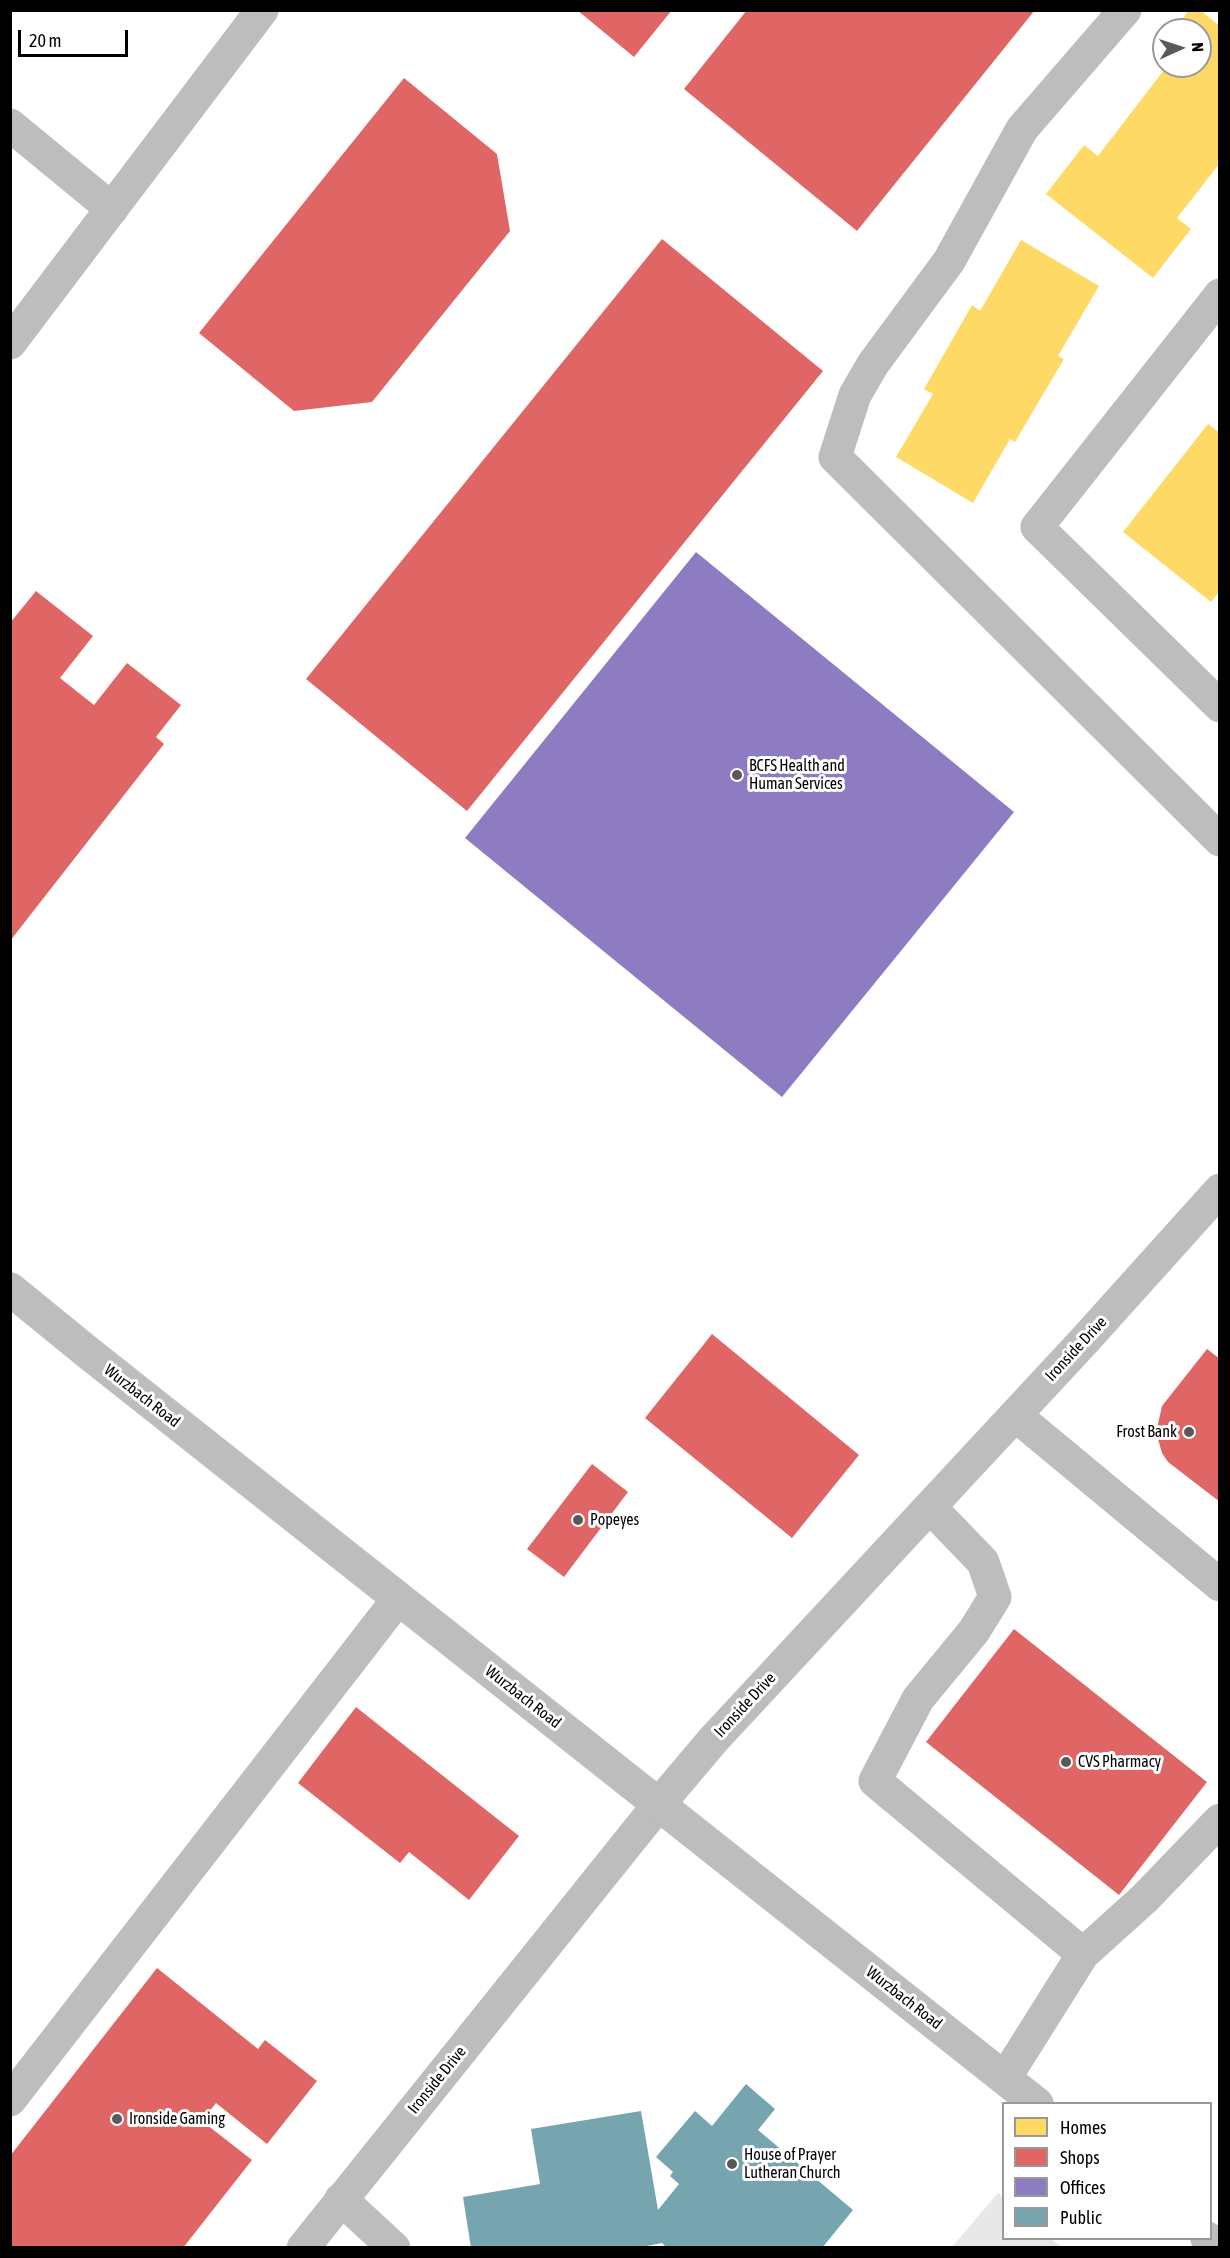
<!DOCTYPE html>
<html>
<head>
<meta charset="utf-8">
<style>
	body { margin:0 }
	#map { position:relative; width:1230px; height:2258px; overflow:hidden; background:#fff; font-family:"Asap Condensed",sans-serif }
	canvas { display:block }
	.frame { position:absolute; inset:0; border:12px solid #000; pointer-events:none }
	.legend { position:absolute; left:1002px; top:2102px; width:210px; height:138px; box-sizing:border-box; background:#fff; border:2px solid #999; margin:0; padding:8px 10px; list-style:none; font-size:18px; color:#000 }
	.legend li { display:flex; align-items:center; gap:12px; height:30px }
	.legend b { width:30px; border:2px solid #999 }
	.north { position:absolute; left:1152px; top:18px; width:60px; height:60px; box-sizing:border-box; background:#fff; border:2px solid #999; border-radius:50%; rotate:87deg; font-size:16px; font-weight:700; line-height:24px; text-align:center; color:#000 }
	.north::after { content:''; display:block; margin:auto; width:21px; height:27px; background:#595959; clip-path:polygon(50% 0,100% 100%,50% 72%,0 100%) }
	.scale { position:absolute; left:18px; top:30px; width:110px; height:27px; box-sizing:border-box; border:3px solid #000; border-top:0; padding-left:8px; font-size:18px; line-height:21px; white-space:nowrap; color:#000; -webkit-text-stroke:4px #fff; paint-order:stroke }
</style>
</head>
<body>
<div id="map">
<canvas width="1230" height="2258"></canvas>
<div class="frame"></div>
<ul class="legend">
<li><b style="height:16px;background:#ffd966"></b>Homes</li>
<li><b style="height:16px;background:#e06666"></b>Shops</li>
<li><b style="height:16px;background:#8e7cc3"></b>Offices</li>
<li><b style="height:16px;background:#76a5af"></b>Public</li>
</ul>
<div class="north">N</div>
<div class="scale">20 m</div>
</div>
<script>
const g = document.querySelector('canvas').getContext('2d');
g.lineJoin = 'round';
function fill(path, color) { g.fillStyle = color; g.fill(path, 'evenodd'); }
const toPath = rows => new Path2D(rows.map(r => 'M' + r).join(''));
function stroke(path, color, width, dash) { g.strokeStyle = color; g.lineWidth = width; g.lineCap = dash ? 'butt' : 'round'; g.setLineDash(dash || []); g.stroke(path); }
function drawText(font, color, halo, rows, align = 'center') {
  g.font = font + ' "Asap Condensed",sans-serif'; g.lineWidth = 6; g.setLineDash([]); g.textBaseline = 'middle'; g.strokeStyle = halo; g.fillStyle = color; for (const [text, x, y, turn = 0] of rows) {
    g.save(); g.translate(x, y); g.rotate((+turn || 0) * Math.PI / 180); g.textAlign = isNaN(turn) ? turn : align; if (halo) g.strokeText(text, 0, 0); g.fillText(text, 0, 0); g.restore();
  }
}
fill(toPath([
	[998,2193,1003,2197,1004,2238,1051,2239,1062,2247,952,2247]
]), '#e8e8e8');
fill(toPath([
	[1189,10,1200,10,1220,26,1220,163,1177,218,1191,229,1153,278,1046,194,1084,145,1098,156,1167,66,1200,66,1200,30,1174,30],
	[1164,43,1164,65,1153,57],
	[1021,240,1099,286,1058,356,1064,359,1015,442,1010,439,973,503,896,457,933,394,924,389,972,305,980,311],
	[1208,424,1220,433,1220,591,1211,602,1123,532]
]), '#ffd966');
fill(toPath([
	[577,10,672,10,634,57],
	[747,10,1035,10,857,231,684,89],
	[404,78,497,154,510,231,372,402,294,411,199,333],
	[662,239,823,371,467,811,306,679],
	[36,591,93,636,60,678,94,705,127,663,181,705,156,737,164,744,10,941,10,623],
	[712,1334,859,1455,792,1538,645,1418],
	[1207,1349,1220,1359,1220,1502,1168,1462,1162,1453,1158,1439,1158,1424,1162,1406],
	[592,1464,628,1492,564,1577,527,1549],
	[1014,1629,1207,1782,1119,1895,926,1742],
	[356,1707,519,1836,469,1900,409,1852,400,1863,298,1783],
	[157,1968,258,2049,265,2040,317,2081,267,2144,216,2103,202,2121,252,2160,183,2248,10,2248,10,2156]
]), '#e06666');
fill(toPath([
	[696,552,1014,812,782,1097,465,838]
]), '#8e7cc3');
fill(toPath([
	[746,2084,775,2109,758,2130,853,2210,822,2248,667,2248,662,2243,637,2248,471,2248,463,2197,540,2184,531,2129,641,2111,658,2210,679,2184,670,2176,673,2172,656,2157,695,2111,712,2126]
]), '#76a5af');
const major = toPath([
	[10,1289,86,1351,1037,2104],
	[1207,2238,1218,2248]
]);
stroke(major, '#dbdbdb', 34);
stroke(toPath([
	[1125,10,1022,129,949,261,873,364,855,395,835,457,1220,840],
	[10,125,112,209],
	[1220,295,1037,527,1220,706],
	[10,343,262,10],
	[1015,1415,1220,1585],
	[930,1507,983,1562,995,1597,974,1631,918,1699,875,1781,1083,1954,1005,2078],
	[1083,1954,1145,1898,1220,1820],
	[10,2100,398,1599],
	[341,2199,394,2248],
	[303,2248,659,1804,714,1739,1084,1341,1220,1190]
]), '#bdbdbd', 33);
stroke(major, '#bdbdbd', 33);
for (const [x, y, r, color] of [
	[737,775,6,"#595959"],
	[1189,1432,6,"#595959"],
	[578,1520,6,"#595959"],
	[1066,1762,6,"#595959"],
	[117,2119,6,"#595959"],
	[732,2164,6,"#595959"]
]) { const dot = new Path2D(); dot.arc(x, y, r, 0, 2 * Math.PI); g.fillStyle = color; g.fill(dot); stroke(dot, '#fff', 2); }
drawText('16px', '#000', '#fff', [
	["BCFS Health and",749,766],
	["Human Services",749,784],
	["Frost Bank",1177,1432,"right"],
	["Popeyes",590,1520],
	["CVS Pharmacy",1078,1762],
	["Ironside Gaming",129,2119],
	["House of Prayer",744,2155],
	["Lutheran Church",744,2173]
], 'left');
drawText('16px', '#000', '#fff', [
	["Ironside Drive",1076,1349,-47],
	["Wurzbach Road",142,1396,38],
	["Wurzbach Road",523,1697,38],
	["Ironside Drive",745,1705,-47],
	["Wurzbach Road",904,1998,38],
	["Ironside Drive",437,2080,-51]
]);
</script>
</body>
</html>
